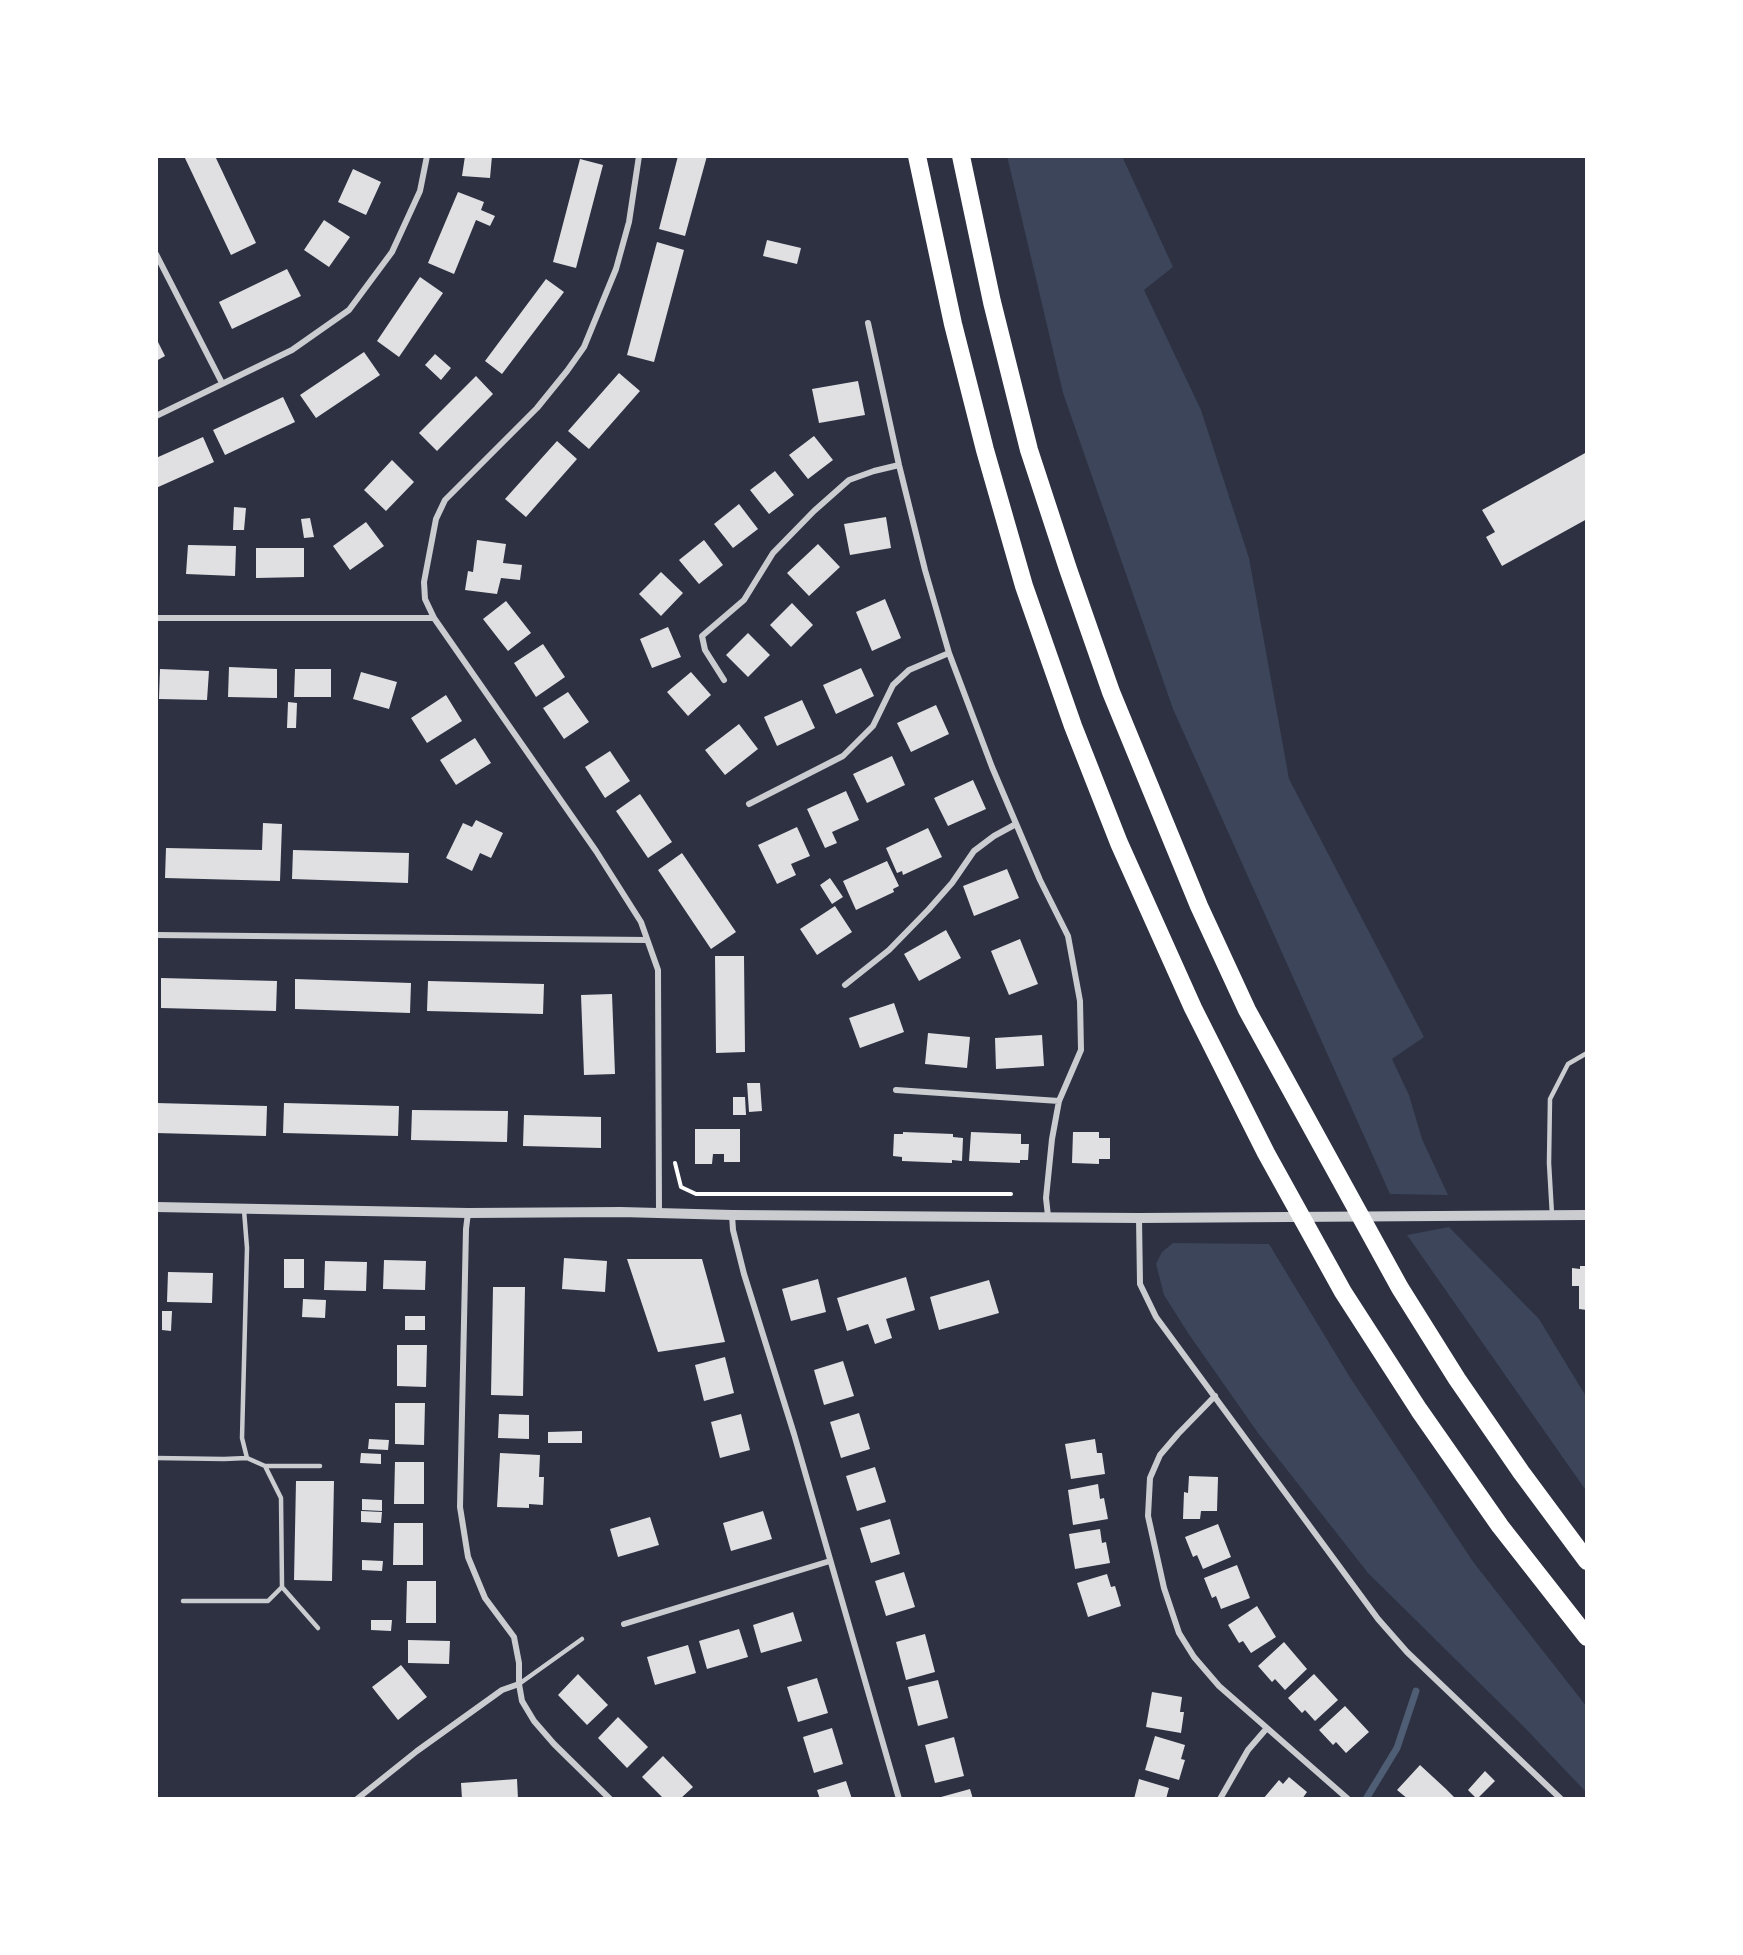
<!DOCTYPE html>
<html>
<head>
<meta charset="utf-8">
<style>
	body { margin:0 }
	#map { position:relative; width:1743px; height:1955px; overflow:hidden; background:#2d3142; font-family:Georgia,serif }
	canvas { display:block }
	.frame { position:absolute; inset:0; border:158px solid #fff; pointer-events:none }
</style>
</head>
<body>
<div id="map">
<canvas width="1743" height="1955"></canvas>
<div class="frame"></div>
</div>
<script>
const g = document.querySelector('canvas').getContext('2d');
g.lineJoin = 'round';
function fill(path, color) { g.fillStyle = color; g.fill(path, 'evenodd'); }
const toPath = rows => new Path2D(rows.map(r => 'M' + r).join(''));
function stroke(path, color, width, dash) { g.strokeStyle = color; g.lineWidth = width; g.lineCap = dash ? 'butt' : 'round'; g.setLineDash(dash || []); g.stroke(path); }
fill(toPath([
	[1007,156,1122,156,1173,267,1144,290,1201,410,1249,558,1289,779,1424,1037,1392,1059,1409,1095,1422,1139,1448,1195,1390,1194,1173,709,1063,393],
	[1449,1227,1539,1319,1587,1398,1587,1492,1407,1235],
	[1173,1243,1269,1244,1351,1379,1474,1563,1587,1707,1587,1793,1523,1726,1368,1573,1258,1433,1188,1333,1164,1295,1156,1264,1162,1252]
]), '#3c4559');
stroke(toPath([
	[1366,1799,1397,1748,1416,1691]
]), '#4f5d75', 7);
fill(toPath([
	[184,156,215,156,256,243,231,255],
	[465,156,492,156,490,178,462,176],
	[678,156,707,156,685,236,659,229],
	[580,159,603,165,576,268,553,262],
	[353,169,381,182,366,215,338,202],
	[458,192,484,202,481,210,495,216,490,226,476,220,454,274,428,263],
	[324,220,350,237,329,267,304,250],
	[767,240,801,248,797,264,763,256],
	[657,242,684,250,654,362,627,355],
	[287,269,301,296,232,329,219,302],
	[420,277,443,293,399,357,377,341],
	[546,279,564,292,502,374,485,361],
	[156,338,165,356,156,361],
	[364,352,380,375,316,418,300,395],
	[435,354,451,368,441,380,425,365],
	[619,373,640,391,589,449,568,431],
	[476,376,493,394,437,451,419,433],
	[858,381,865,415,819,423,812,389],
	[283,397,295,422,225,455,213,430],
	[814,436,833,460,808,479,789,455],
	[203,437,214,462,156,488,156,458],
	[557,441,577,459,526,517,505,499],
	[1587,452,1587,519,1502,566,1486,537,1495,532,1482,510],
	[392,460,414,482,386,511,364,490],
	[775,471,794,495,769,514,750,490],
	[739,504,758,529,733,548,714,524],
	[234,507,246,508,244,530,233,530],
	[886,517,891,548,850,555,844,524],
	[310,518,314,537,304,538,301,519],
	[366,522,384,546,350,570,333,546],
	[477,540,506,544,503,563,522,565,520,580,501,578,497,594,465,590,468,571,473,572],
	[704,540,723,565,699,584,679,560],
	[818,544,840,567,809,596,787,573],
	[188,545,236,546,235,576,186,574],
	[256,548,304,548,304,577,256,578],
	[661,572,683,593,661,616,639,594],
	[885,599,901,638,872,651,856,612],
	[506,601,531,633,508,651,483,619],
	[792,603,813,625,791,647,770,625],
	[668,627,681,657,652,668,640,639],
	[748,633,770,655,748,677,726,655],
	[543,644,565,677,536,697,514,663],
	[229,667,277,669,277,698,228,697],
	[861,668,874,696,836,714,823,685],
	[160,669,209,671,207,700,159,699],
	[295,669,331,669,331,697,294,697],
	[361,672,397,682,389,709,353,699],
	[691,672,711,695,688,716,667,692],
	[568,692,589,722,564,739,543,708],
	[446,695,462,721,427,743,411,718],
	[802,700,815,728,777,746,764,717],
	[288,702,297,703,296,728,287,728],
	[936,705,949,734,911,752,897,723],
	[739,724,758,749,725,775,705,750],
	[475,738,491,763,456,785,440,760],
	[610,751,630,781,605,798,585,767],
	[892,756,905,785,867,803,853,774],
	[973,780,986,809,948,826,934,798],
	[846,791,859,820,832,832,837,843,825,848,807,809],
	[640,794,672,842,648,858,616,811],
	[476,820,503,833,491,858,480,853,472,871,446,858,463,823,472,827],
	[263,823,282,824,280,881,165,878,166,848,262,850],
	[797,827,810,856,791,864,796,875,777,884,758,845],
	[928,828,942,857,903,875,902,871,897,873,886,848],
	[293,850,409,853,408,883,292,879],
	[682,853,736,932,711,949,658,870],
	[887,861,899,886,893,889,894,892,856,910,843,881],
	[1007,869,1019,898,974,916,963,886],
	[830,878,843,897,832,904,820,885],
	[835,906,852,932,817,955,800,929],
	[946,930,961,958,919,981,904,954],
	[1020,939,1038,984,1009,995,991,951],
	[715,956,744,956,745,1052,716,1053],
	[161,978,277,981,276,1011,161,1008],
	[295,979,411,983,410,1013,295,1009],
	[428,981,544,984,543,1014,427,1011],
	[612,994,615,1074,584,1075,581,995],
	[894,1003,904,1032,860,1048,849,1018],
	[928,1033,970,1037,967,1068,925,1064],
	[1042,1035,1044,1066,996,1069,995,1038],
	[747,1083,760,1083,762,1111,749,1112],
	[733,1097,745,1097,746,1115,733,1115],
	[156,1103,267,1106,266,1136,156,1133],
	[284,1103,399,1106,398,1136,283,1133],
	[412,1110,508,1111,507,1142,411,1140],
	[524,1115,601,1117,601,1148,523,1146],
	[695,1129,740,1129,740,1162,724,1162,724,1154,713,1154,712,1164,695,1164],
	[903,1132,953,1134,953,1137,963,1138,962,1161,952,1160,952,1163,902,1161,902,1157,893,1156,894,1134,903,1134],
	[971,1132,1021,1134,1021,1144,1029,1144,1028,1160,1020,1160,1020,1163,969,1161],
	[1073,1132,1099,1132,1099,1138,1110,1138,1110,1159,1099,1159,1099,1164,1072,1163],
	[564,1258,607,1261,605,1292,562,1289],
	[284,1259,304,1259,304,1288,284,1288],
	[627,1259,702,1259,725,1342,658,1352],
	[384,1260,426,1261,425,1290,383,1289],
	[325,1261,367,1262,366,1291,324,1290],
	[1580,1266,1587,1266,1587,1310,1579,1309,1579,1286,1572,1286,1572,1268,1580,1269],
	[168,1272,213,1273,212,1303,167,1302],
	[906,1277,915,1310,886,1319,892,1338,875,1344,868,1324,847,1331,837,1298],
	[818,1279,826,1312,791,1321,782,1289],
	[989,1280,999,1313,939,1330,930,1297],
	[493,1287,525,1287,523,1396,491,1395],
	[303,1299,326,1300,325,1318,302,1317],
	[162,1311,172,1311,171,1331,162,1330],
	[405,1316,425,1316,425,1330,405,1330],
	[397,1345,427,1345,426,1387,397,1386],
	[725,1357,734,1393,704,1401,695,1365],
	[843,1361,854,1396,824,1405,814,1370],
	[395,1403,425,1403,424,1445,395,1444],
	[859,1413,870,1449,841,1458,830,1422],
	[499,1414,529,1415,529,1439,498,1438],
	[741,1414,750,1450,720,1458,711,1422],
	[582,1431,582,1443,548,1443,548,1432],
	[369,1439,389,1440,388,1450,368,1449],
	[1095,1439,1097,1453,1102,1453,1105,1474,1071,1479,1065,1444],
	[361,1453,381,1454,381,1464,360,1463],
	[500,1453,540,1455,539,1477,544,1477,543,1505,529,1504,529,1508,497,1507],
	[395,1462,424,1462,424,1504,394,1504],
	[875,1467,886,1502,857,1511,846,1476],
	[1189,1476,1218,1477,1217,1511,1201,1511,1200,1519,1183,1519,1184,1492,1188,1493],
	[296,1481,334,1481,332,1581,294,1580],
	[1098,1484,1100,1499,1104,1498,1108,1519,1073,1525,1068,1490],
	[362,1499,382,1500,382,1511,362,1510],
	[361,1511,382,1512,381,1523,361,1522],
	[763,1511,772,1539,731,1551,723,1523],
	[650,1517,659,1545,618,1557,610,1529],
	[890,1519,900,1554,871,1563,860,1528],
	[394,1523,423,1523,423,1565,393,1565],
	[1218,1524,1231,1557,1203,1569,1197,1555,1193,1557,1185,1537],
	[1100,1529,1102,1543,1106,1542,1110,1563,1075,1569,1069,1534],
	[362,1560,383,1561,382,1571,362,1570],
	[1237,1565,1250,1598,1221,1609,1216,1596,1212,1598,1204,1578],
	[904,1572,915,1607,886,1616,875,1581],
	[1107,1574,1111,1587,1115,1586,1121,1606,1088,1617,1077,1583],
	[407,1581,436,1581,436,1623,406,1623],
	[1257,1606,1276,1637,1251,1653,1243,1641,1239,1643,1228,1625],
	[793,1612,802,1641,761,1653,753,1625],
	[371,1620,392,1620,391,1631,371,1630],
	[739,1629,748,1657,707,1669,699,1641],
	[925,1634,935,1672,906,1680,896,1642],
	[408,1640,450,1641,449,1664,408,1663],
	[1284,1642,1307,1669,1285,1690,1275,1679,1272,1682,1258,1666],
	[688,1645,696,1673,655,1685,647,1657],
	[401,1665,427,1697,398,1720,372,1687],
	[578,1674,608,1705,587,1725,558,1695],
	[1314,1674,1338,1700,1315,1721,1305,1710,1302,1713,1288,1698],
	[817,1678,828,1713,798,1722,787,1687],
	[938,1680,948,1718,918,1726,908,1687],
	[1152,1692,1182,1697,1180,1712,1184,1712,1181,1733,1146,1727],
	[1345,1706,1369,1732,1346,1753,1336,1742,1333,1745,1319,1730],
	[618,1717,648,1747,627,1768,598,1738],
	[832,1728,843,1764,814,1773,803,1737],
	[1155,1736,1185,1745,1181,1759,1185,1760,1179,1780,1145,1770],
	[954,1737,964,1776,935,1783,925,1745],
	[663,1756,693,1787,680,1799,664,1799,642,1777],
	[1420,1765,1446,1789,1456,1799,1408,1799,1397,1790],
	[1485,1771,1495,1781,1477,1799,1468,1790],
	[1289,1777,1307,1792,1302,1799,1263,1799,1279,1780,1283,1784],
	[517,1779,518,1799,462,1799,461,1783],
	[1139,1779,1169,1788,1166,1799,1134,1799],
	[846,1781,852,1799,820,1799,817,1790],
	[970,1789,973,1799,942,1799,941,1797]
]), '#e0e0e3');
stroke(toPath([
	[675,1163,681,1187,696,1194,1011,1194]
]), '#fff', 4);
stroke(toPath([
	[1552,1215,1549,1163,1550,1099,1568,1064,1587,1053],
	[156,1458,224,1459,247,1458],
	[265,1466,320,1466],
	[282,1587,318,1628],
	[183,1601,268,1601,282,1587,281,1498,265,1466,247,1458,242,1438,247,1248,244,1210],
	[519,1684,582,1639]
]), '#caccd0', 4.5);
stroke(toPath([
	[639,156,629,222,616,269,584,347,567,371,537,408,445,500,436,519,424,582,425,599,434,618,596,851,641,922,658,970,659,1213],
	[156,254,222,383],
	[868,323,899,465,925,570,949,653,992,767,1040,880,1068,936,1080,1001,1081,1050,1059,1101,1052,1139,1046,1198,1048,1216],
	[156,416,292,350,349,310,392,252,420,191,427,156],
	[156,618,434,618],
	[724,680,705,650,702,636,744,600,773,553,814,511,849,480,874,471,899,465],
	[749,804,843,756,873,726,893,685,909,670,949,653],
	[156,935,647,940],
	[845,985,889,950,929,909,952,883,974,851,994,836,1016,824],
	[896,1090,1059,1101],
	[468,1213,466,1229,460,1507,468,1557,485,1598,514,1637,519,1663,519,1684,522,1701,534,1721,554,1744,610,1799],
	[732,1215,733,1230,744,1274,794,1434,899,1799],
	[1139,1218,1140,1284,1156,1317,1378,1619,1407,1652,1561,1799],
	[1215,1396,1178,1434,1160,1455,1150,1478,1148,1516,1164,1588,1179,1633,1194,1657,1219,1686,1348,1799],
	[624,1624,830,1561],
	[357,1799,417,1751,502,1690,519,1684],
	[1220,1799,1248,1750,1267,1728]
]), '#caccd0', 6);
stroke(toPath([
	[156,1207,468,1213,621,1212,732,1215,1139,1218,1587,1215]
]), '#caccd0', 10);
stroke(toPath([
	[917,156,953,324,985,450,1024,586,1073,726,1119,843,1193,1008,1266,1153,1343,1292,1419,1410,1500,1526,1587,1637],
	[961,156,992,302,1029,450,1068,569,1111,692,1199,906,1247,1010,1400,1288,1457,1379,1521,1472,1587,1561]
]), '#fff', 18);
</script>
</body>
</html>
